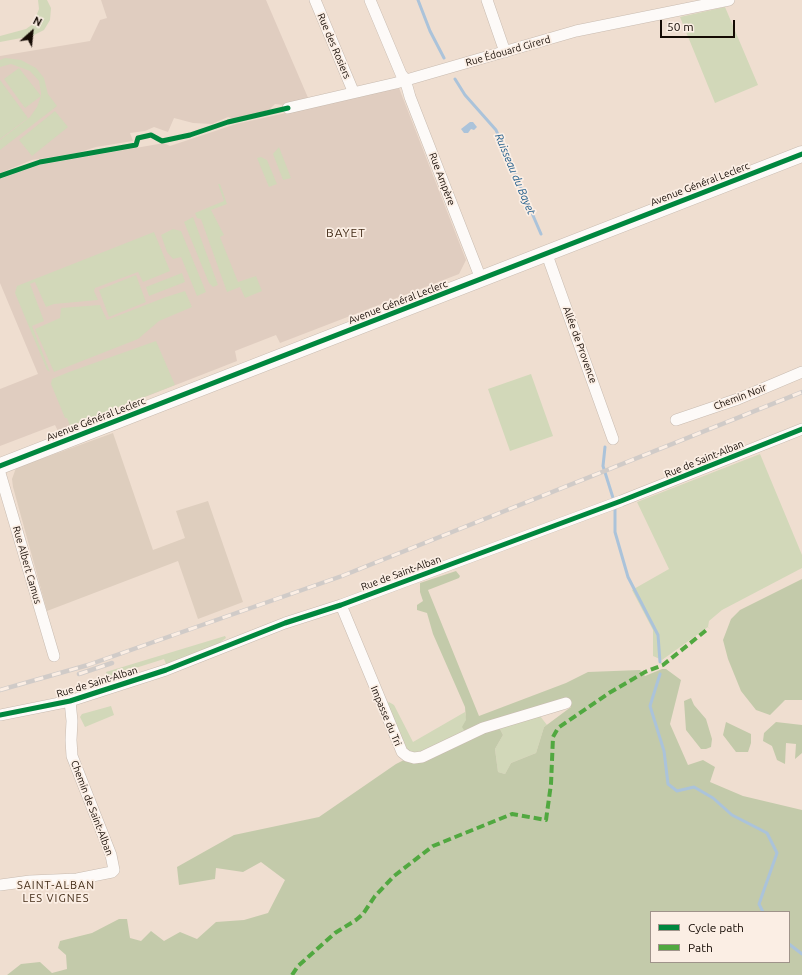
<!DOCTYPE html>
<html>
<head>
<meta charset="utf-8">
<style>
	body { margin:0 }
	#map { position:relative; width:802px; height:975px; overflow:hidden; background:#efded0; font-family:Ubuntu,sans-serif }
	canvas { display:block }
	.legend { position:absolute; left:650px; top:911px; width:140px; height:52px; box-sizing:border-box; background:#fbeee4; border:1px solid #9f938a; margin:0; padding:5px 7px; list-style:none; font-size:12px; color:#140a03 }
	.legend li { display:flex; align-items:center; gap:8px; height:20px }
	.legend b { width:20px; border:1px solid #9f938a }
	.north { position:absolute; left:12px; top:12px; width:40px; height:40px; -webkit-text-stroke:3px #fbeee4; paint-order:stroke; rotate:27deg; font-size:11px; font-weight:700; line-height:16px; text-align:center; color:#140a03 }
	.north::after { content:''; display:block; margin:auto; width:14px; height:18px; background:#140a03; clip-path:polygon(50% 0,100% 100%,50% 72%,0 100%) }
	.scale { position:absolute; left:660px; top:20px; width:75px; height:18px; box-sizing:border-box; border:2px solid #140a03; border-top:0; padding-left:5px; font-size:12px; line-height:14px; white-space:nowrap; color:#140a03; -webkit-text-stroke:3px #fbeee4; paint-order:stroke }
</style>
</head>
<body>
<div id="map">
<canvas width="802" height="975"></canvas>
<ul class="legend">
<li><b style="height:5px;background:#00873e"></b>Cycle path</li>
<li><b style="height:5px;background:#51a840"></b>Path</li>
</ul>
<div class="north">N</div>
<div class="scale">50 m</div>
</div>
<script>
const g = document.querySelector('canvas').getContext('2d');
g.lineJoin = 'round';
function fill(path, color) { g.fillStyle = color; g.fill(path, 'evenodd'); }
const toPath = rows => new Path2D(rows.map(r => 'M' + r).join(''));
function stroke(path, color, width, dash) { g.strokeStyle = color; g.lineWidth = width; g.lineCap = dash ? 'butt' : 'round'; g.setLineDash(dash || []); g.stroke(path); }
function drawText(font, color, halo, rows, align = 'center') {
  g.font = font + ' Ubuntu,sans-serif'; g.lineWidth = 3.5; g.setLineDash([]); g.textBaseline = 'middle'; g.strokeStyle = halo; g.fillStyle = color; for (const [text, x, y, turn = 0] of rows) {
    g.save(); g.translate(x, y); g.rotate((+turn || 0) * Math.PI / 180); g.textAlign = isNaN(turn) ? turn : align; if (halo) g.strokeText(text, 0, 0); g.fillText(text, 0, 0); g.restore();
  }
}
fill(toPath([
	[113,433,153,550,185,538,176,511,208,501,243,602,198,619,178,561,47,611,13,487,12,479,16,468]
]), '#decebe');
fill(toPath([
	[101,0,266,0,309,100,284,105,275,104,269,110,234,119,228,117,212,124,193,123,174,118,168,132,154,127,145,131,130,133,133,141,96,147,77,153,32,160,0,173,0,56,90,41,100,20,107,18],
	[399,88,466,260,459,274,280,343,276,335,235,351,237,361,58,431,55,425,0,446,0,389,38,374,0,283,0,179,39,165,164,143,170,146,236,124]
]), '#e0cdc0');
fill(toPath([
	[38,0,47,0,51,8,50,20,44,30,32,36,0,42,0,36,26,29,33,24,39,9],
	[725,7,758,85,715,103,680,17],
	[5,58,21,60,36,68,44,78,48,94,57,106,0,150,0,140,30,117,37,107,41,96,25,108,4,79,19,68,41,96,41,93,39,81,30,71,11,64,0,67,0,60],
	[0,80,28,118,0,139],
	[55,111,68,127,32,156,19,140],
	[279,147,291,178,283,180,273,154],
	[261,157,267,160,277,184,269,187,257,158],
	[218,184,220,184,227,204,211,210,224,235,220,237,238,282,256,276,262,291,245,298,240,287,227,292,201,219,197,218,195,213,224,201],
	[193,217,218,285,213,287,209,283,184,222],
	[173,229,181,231,206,292,197,296,181,257,173,259,167,252,161,235],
	[154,232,170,271,143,282,138,272,95,288,94,291,98,300,54,304,46,307,35,282,30,284,44,321,32,326,50,372,47,370,15,293,17,286],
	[182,273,185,282,149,296,146,287],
	[136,275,146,302,109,317,99,290],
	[185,291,192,307,159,321,138,339,54,372,35,329,60,318,61,308,100,305,107,320,166,297],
	[156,341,175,385,70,426,67,418,65,418,51,384,52,379,69,372],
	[531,374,553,436,510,451,488,389],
	[760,454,802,555,802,568,722,610,709,621,708,627,662,660,653,656,653,630,632,590,669,569,637,502],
	[225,636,226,638,218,644,166,664,164,659,107,677,106,672],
	[389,702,394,705,413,742,465,712,469,732,422,755,407,752,387,704],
	[111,706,114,715,85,727,80,717,82,714],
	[540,716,547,725,544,727,536,753,511,763,505,774,498,772,495,749,503,735,499,727]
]), '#d2d8b9');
fill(toPath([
	[456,571,460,576,459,578,428,590,479,716,566,683,588,672,640,670,645,676,662,669,666,669,681,680,670,724,688,765,703,760,715,767,710,782,743,796,802,810,802,975,7,975,21,964,40,962,52,973,67,969,66,955,58,948,60,941,92,933,119,919,127,919,130,938,141,941,151,931,164,941,180,932,197,939,216,922,244,920,268,913,285,880,261,862,243,872,216,868,215,879,179,885,177,867,234,835,319,817,396,764,406,759,450,748,499,727,503,735,495,749,498,772,505,774,511,763,536,753,544,727,571,707,569,700,469,732,464,730,462,727,466,720,465,707,433,634,427,613,417,610,417,605,423,601,420,592,420,583],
	[651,912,789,912,789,962,651,962],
	[802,579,802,700,785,700,770,715,756,710,741,691,728,659,723,640,731,619,740,610],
	[691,698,694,705,706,719,712,739,711,747,706,749,701,749,686,730,684,701],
	[726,722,751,734,751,743,748,752,736,752,723,735],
	[776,722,802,725,802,753,795,759,796,744,786,743,785,764,777,760,772,746,763,741,764,733]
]), '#c3caaa');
fill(toPath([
	[470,122,473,122,477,127,474,130,471,129,468,133,464,133,461,129]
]), '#abc3da');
stroke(toPath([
	[418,0,430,31,444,58],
	[455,79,465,95,496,130,541,234],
	[605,447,603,466,614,501],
	[615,507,615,532,628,577,658,635,660,662],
	[660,674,650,706,664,751,668,784,677,791,694,787,713,798,732,815,767,833,777,853,759,904,763,912],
	[789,944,802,954]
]), '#abc3da', 3);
const minor = toPath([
	[315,0,353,91],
	[370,0,401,74,405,79,410,97,481,279],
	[487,0,505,52],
	[288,108,396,83,576,31,729,0],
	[546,252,613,439],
	[676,420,738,399,802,372],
	[0,473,54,656],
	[341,605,402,752,407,756,414,758,422,757,483,728,566,703],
	[0,715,70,701,166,670,285,623,341,605,621,501,802,429],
	[0,885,30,881,77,879,112,872,114,870,111,855,72,756,71,740,72,721,70,701]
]);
const secondary = toPath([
	[0,466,802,154]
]);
stroke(minor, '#c8bbb0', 12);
stroke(secondary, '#c8bbb0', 17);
stroke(minor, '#fdfaf8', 11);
stroke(secondary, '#fdfaf8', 16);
const rail = toPath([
	[79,674,112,663],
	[0,690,88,665,342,576,802,392]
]);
stroke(rail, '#d0cbc8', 4.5);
stroke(rail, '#fbeee4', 3, [9]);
stroke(toPath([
	[292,975,298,966,335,933,356,920,363,914,375,896,394,876,433,846,512,814,546,820,551,784,553,737,558,728,609,693,645,672,663,665,709,628]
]), '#51a840', 4, [8, 4]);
stroke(toPath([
	[0,176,40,162,136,145,138,138,151,135,162,141,190,135,228,122,288,108],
	[0,466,802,154],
	[0,715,70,701,166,670,285,623,341,605,621,501,802,429]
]), '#00873e', 5);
drawText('10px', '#140a03', '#fbeee4', [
	["Rue des Rosiers",334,46,67],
	["Rue Édouard Girerd",508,51,-16],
	["Rue Ampère",442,179,69],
	["Avenue Général Leclerc",700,184,-21],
	["Avenue Général Leclerc",398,302,-21],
	["Allée de Provence",580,345,70],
	["Chemin Noir",740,397,-21],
	["Avenue Général Leclerc",96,419,-21],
	["Rue de Saint-Alban",704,459,-22],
	["Rue Albert Camus",27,565,74],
	["Rue de Saint-Alban",401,573,-20],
	["Rue de Saint-Alban",97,682,-17],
	["Impasse du Tri",386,716,67],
	["Chemin de Saint-Alban",92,808,69]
]);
drawText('italic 11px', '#1b5a8a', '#fbeee4', [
	["Ruisseau du Bayet",515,174,67]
]);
g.letterSpacing = '1px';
drawText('11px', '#412a15', '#fbeee4', [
	["SAINT-ALBAN",56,885],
	["LES VIGNES",56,898]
]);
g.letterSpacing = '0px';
g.letterSpacing = '1px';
drawText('12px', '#412a15', '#fbeee4', [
	["BAYET",346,233]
]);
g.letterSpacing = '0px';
</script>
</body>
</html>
